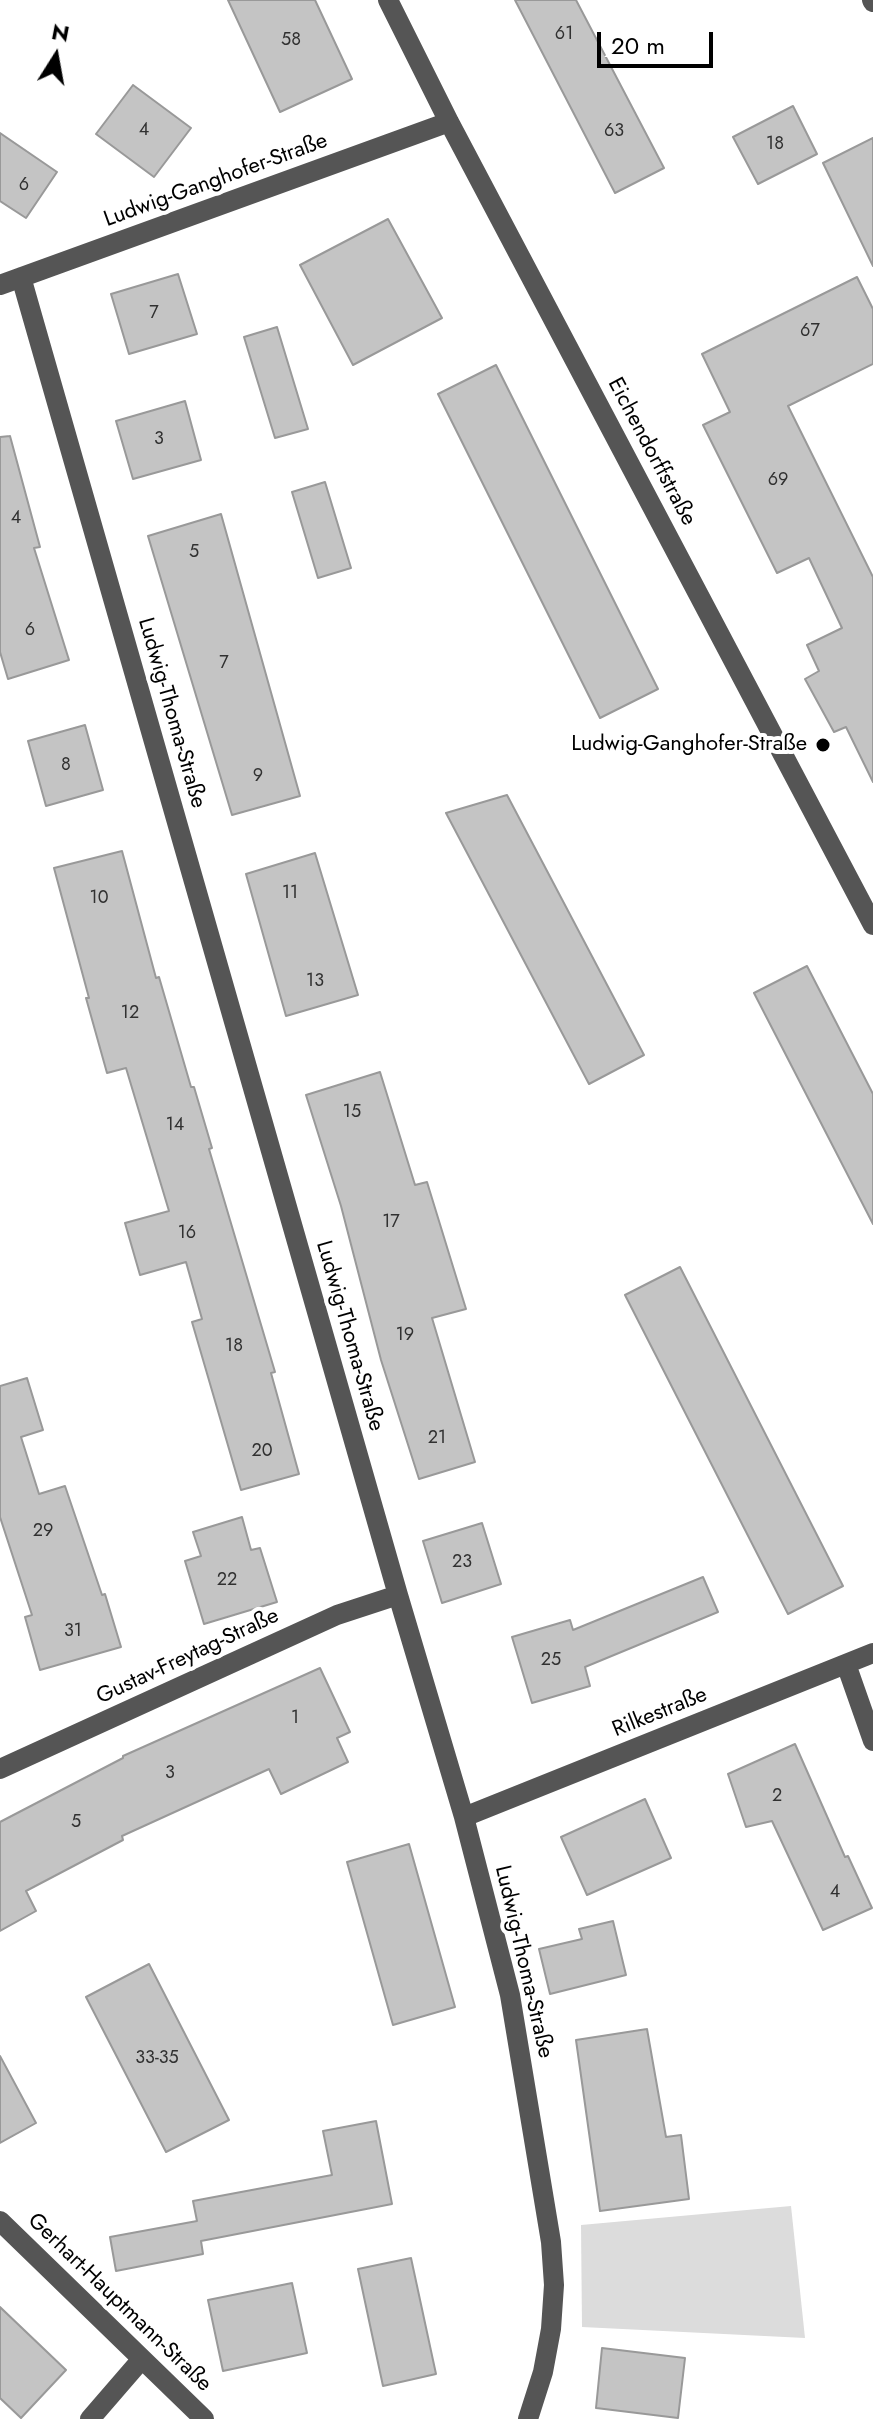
<!DOCTYPE html>
<html>
<head>
<meta charset="utf-8">
<style>
	body { margin:0 }
	#map { position:relative; width:873px; height:2419px; overflow:hidden; background:#fff; font-family:Jost,sans-serif }
	canvas { display:block }
	.north { position:absolute; left:16px; top:16px; width:80px; height:80px; -webkit-text-stroke:6px #fff; paint-order:stroke; rotate:11deg; font-size:22px; font-weight:700; line-height:32px; text-align:center; color:#000 }
	.north::after { content:''; display:block; margin:auto; width:28px; height:36px; background:#000; clip-path:polygon(50% 0,100% 100%,50% 72%,0 100%) }
	.scale { position:absolute; left:597px; top:32px; width:116px; height:36px; box-sizing:border-box; border:4px solid #000; border-top:0; padding-left:10px; font-size:24px; line-height:28px; white-space:nowrap; color:#000; -webkit-text-stroke:6px #fff; paint-order:stroke }
</style>
</head>
<body>
<div id="map">
<canvas width="873" height="2419"></canvas>
<div class="north">N</div>
<div class="scale">20 m</div>
</div>
<script>
const g = document.querySelector('canvas').getContext('2d');
g.lineJoin = 'round';
function fill(path, color) { g.fillStyle = color; g.fill(path, 'evenodd'); }
const toPath = rows => new Path2D(rows.map(r => 'M' + r).join(''));
function stroke(path, color, width, dash) { g.strokeStyle = color; g.lineWidth = width; g.lineCap = dash ? 'butt' : 'round'; g.setLineDash(dash || []); g.stroke(path); }
function drawText(font, color, halo, rows, align = 'center') {
  g.font = font + ' Jost,sans-serif'; g.lineWidth = 8; g.setLineDash([]); g.textBaseline = 'middle'; g.strokeStyle = halo; g.fillStyle = color; for (const [text, x, y, turn = 0] of rows) {
    g.save(); g.translate(x, y); g.rotate((+turn || 0) * Math.PI / 180); g.textAlign = isNaN(turn) ? turn : align; if (halo) g.strokeText(text, 0, 0); g.fillText(text, 0, 0); g.restore();
  }
}
fill(toPath([
	[791,2206,805,2338,582,2327,581,2225]
]), '#dcdcdc');
const building = toPath([
	[228,0,315,0,352,79,280,112,228,0],
	[515,0,576,0,664,168,615,193,515,0],
	[133,85,191,128,154,177,96,134,133,85],
	[793,106,817,154,758,184,733,137,793,106],
	[0,133,57,172,26,218,0,201,0,133],
	[873,138,873,266,823,163,873,138],
	[388,219,442,318,353,365,300,265,388,219],
	[178,274,197,334,129,354,111,294,178,274],
	[857,277,873,309,873,364,788,406,873,577,873,782,846,727,834,732,805,679,819,671,807,645,842,628,809,558,777,573,703,425,730,412,702,354,857,277],
	[277,327,308,429,275,438,244,337,277,327],
	[496,365,658,689,600,718,438,394,496,365],
	[185,401,201,460,133,479,116,421,185,401],
	[10,436,40,547,34,548,69,660,8,679,0,652,0,437,10,436],
	[325,482,351,568,318,578,292,492,325,482],
	[221,514,300,796,232,815,148,536,221,514],
	[85,725,103,790,46,806,28,741,85,725],
	[507,795,644,1055,589,1084,446,813,507,795],
	[122,851,156,978,159,977,191,1087,194,1087,212,1148,209,1149,275,1372,271,1373,299,1474,241,1490,192,1322,202,1319,186,1262,140,1275,125,1223,169,1211,126,1068,107,1073,86,998,89,998,54,868,122,851],
	[315,853,358,995,286,1016,246,874,315,853],
	[807,966,873,1094,873,1224,754,993,807,966],
	[380,1072,415,1185,427,1182,466,1309,432,1318,475,1462,419,1479,381,1360,341,1206,306,1095,380,1072],
	[680,1267,843,1586,788,1614,625,1295,680,1267],
	[27,1378,43,1430,21,1437,39,1494,65,1486,102,1595,105,1594,121,1647,40,1670,25,1617,32,1615,0,1517,0,1386,27,1378],
	[242,1517,251,1550,260,1548,277,1602,204,1624,185,1561,201,1556,193,1532,242,1517],
	[482,1523,501,1584,442,1603,423,1541,482,1523],
	[703,1577,718,1612,585,1667,590,1686,532,1703,512,1637,570,1620,573,1630,703,1577],
	[320,1668,350,1732,337,1738,348,1762,281,1794,269,1769,122,1836,123,1840,26,1891,36,1911,0,1931,0,1822,123,1758,123,1756,320,1668],
	[795,1744,845,1857,848,1856,872,1908,823,1930,772,1821,746,1827,728,1774,795,1744],
	[645,1799,671,1858,587,1895,561,1837,645,1799],
	[409,1844,455,2007,393,2025,347,1862,409,1844],
	[613,1921,626,1975,550,1994,539,1949,582,1939,579,1929,613,1921],
	[149,1964,229,2120,166,2152,86,1997,149,1964],
	[647,2029,666,2137,681,2135,689,2199,600,2211,576,2040,647,2029],
	[0,2056,36,2123,0,2143,0,2056],
	[376,2121,392,2204,201,2241,203,2254,116,2271,110,2237,197,2221,193,2201,332,2175,323,2131,376,2121],
	[411,2258,436,2374,383,2386,358,2269,411,2258],
	[292,2283,307,2353,223,2371,208,2300,292,2283],
	[0,2307,66,2370,21,2418,0,2398,0,2307],
	[602,2348,685,2358,678,2418,596,2408,602,2348]
]);
fill(building, '#c4c4c4');
stroke(building, '#999', 2);
stroke(toPath([
	[388,0,449,122,873,925],
	[872,0,873,2],
	[21,277,398,1595,464,1817,510,1995,551,2242,554,2285,551,2329,543,2372,528,2419],
	[0,285,449,122],
	[846,1664,873,1741],
	[0,1769,337,1615,398,1595],
	[464,1817,873,1653],
	[0,2221,204,2419],
	[90,2419,141,2360]
]), '#555', 20);
for (const [x, y, r, color] of [
	[823,745,8,"#000"]
]) { const dot = new Path2D(); dot.arc(x, y, r, 0, 2 * Math.PI); g.fillStyle = color; g.fill(dot); stroke(dot, '#fff', 3); }
drawText('18px', '#313131', null, [
	["61",564,35],
	["58",291,41],
	["4",144,131],
	["63",614,132],
	["18",775,145],
	["6",24,186],
	["7",154,314],
	["67",810,332],
	["3",159,440],
	["69",778,481],
	["4",16,519],
	["5",194,553],
	["6",30,631],
	["7",224,664],
	["8",66,766],
	["9",258,777],
	["11",290,894],
	["10",99,899],
	["13",315,982],
	["12",130,1014],
	["15",352,1113],
	["14",175,1126],
	["17",391,1223],
	["16",187,1234],
	["19",405,1336],
	["18",234,1347],
	["21",437,1439],
	["20",262,1452],
	["29",43,1532],
	["23",462,1563],
	["22",227,1581],
	["31",73,1632],
	["25",551,1661],
	["1",295,1719],
	["3",170,1774],
	["2",777,1797],
	["5",76,1823],
	["4",835,1893],
	["33-35",157,2059]
]);
drawText('22px', '#000', '#fff', [
	["Ludwig-Ganghofer-Straße",216,181,-20],
	["Eichendorffstraße",651,452,62],
	["Ludwig-Thoma-Straße",171,713,74],
	["Ludwig-Thoma-Straße",349,1336,74],
	["Gustav-Freytag-Straße",188,1657,-25],
	["Rilkestraße",660,1713,-22],
	["Ludwig-Thoma-Straße",523,1962,77],
	["Gerhart-Hauptmann-Straße",119,2303,44]
]);
drawText('22px', '#000', '#fff', [
	["Ludwig-Ganghofer-Straße",807,745]
], 'right');
</script>
</body>
</html>
